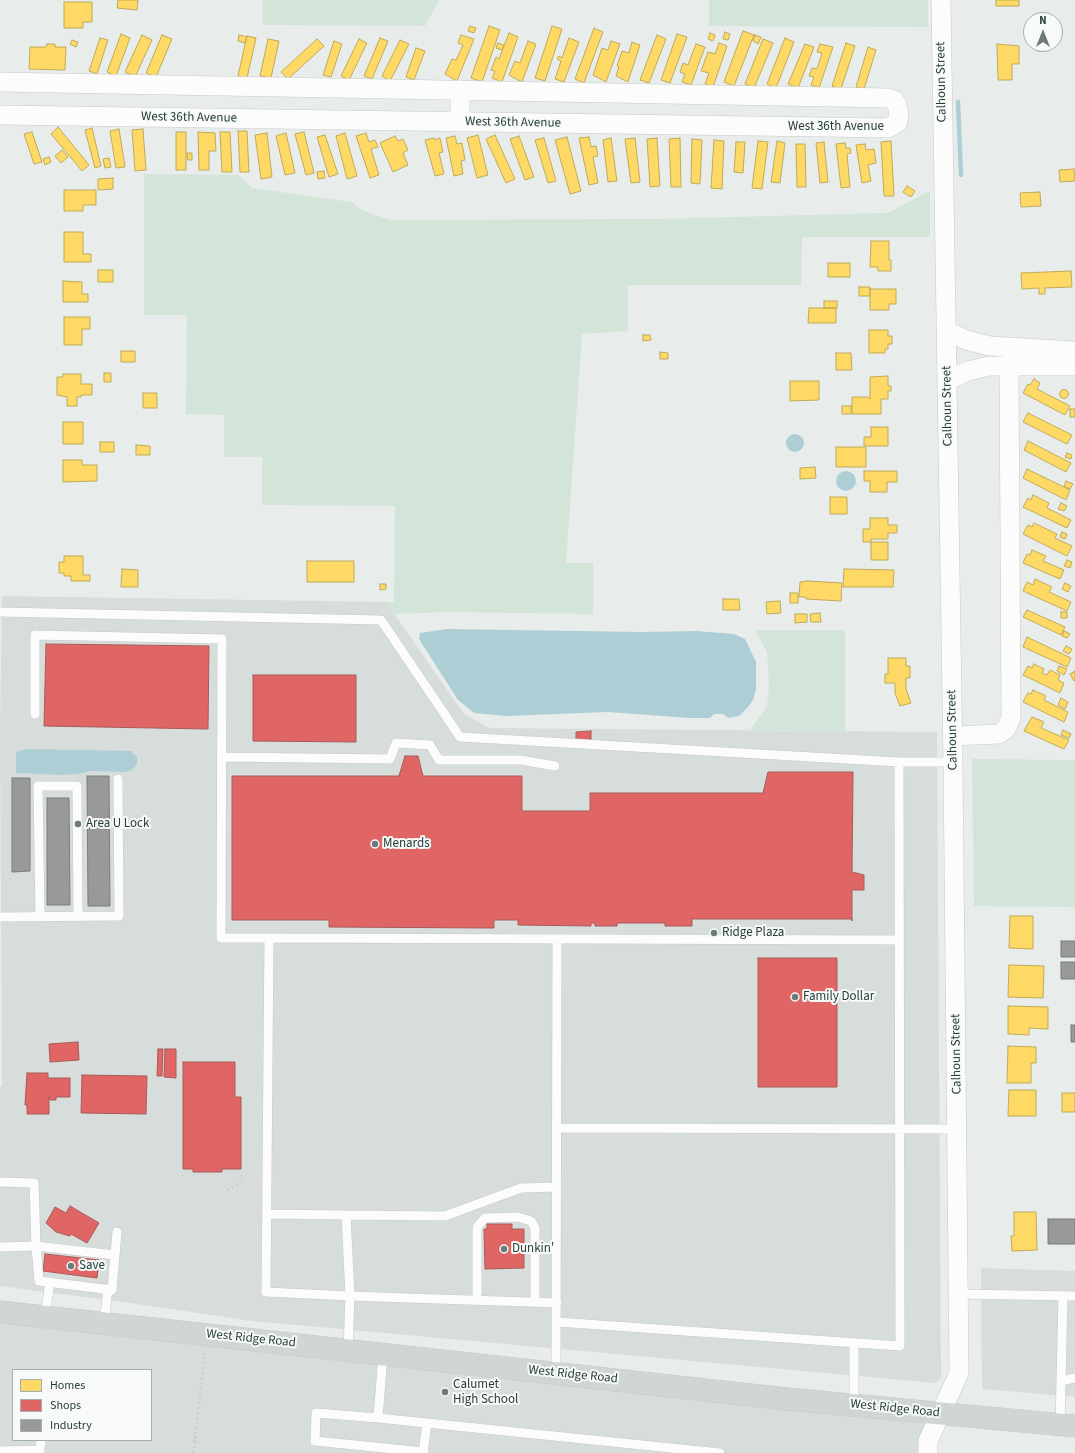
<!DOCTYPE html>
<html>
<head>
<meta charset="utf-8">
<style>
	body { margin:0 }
	#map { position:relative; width:1075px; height:1453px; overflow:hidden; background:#e8edeb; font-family:"Source Sans 3",sans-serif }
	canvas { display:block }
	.legend { position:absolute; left:12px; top:1369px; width:140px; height:72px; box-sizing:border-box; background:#f7faf9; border:1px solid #a4afad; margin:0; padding:5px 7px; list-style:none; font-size:12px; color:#273e3a }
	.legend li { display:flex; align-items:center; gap:8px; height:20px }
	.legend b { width:20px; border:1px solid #a4afad }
	.north { position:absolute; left:1023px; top:12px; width:40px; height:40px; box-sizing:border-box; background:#f7faf9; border:1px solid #a4afad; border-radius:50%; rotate:0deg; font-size:11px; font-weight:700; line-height:16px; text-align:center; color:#273e3a }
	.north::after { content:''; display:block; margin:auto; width:14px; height:18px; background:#6b7b78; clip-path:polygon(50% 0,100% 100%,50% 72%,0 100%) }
</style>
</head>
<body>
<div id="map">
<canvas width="1075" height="1453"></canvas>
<ul class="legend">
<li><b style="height:11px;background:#ffd966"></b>Homes</li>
<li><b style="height:11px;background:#e06666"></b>Shops</li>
<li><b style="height:11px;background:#999"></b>Industry</li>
</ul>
<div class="north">N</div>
</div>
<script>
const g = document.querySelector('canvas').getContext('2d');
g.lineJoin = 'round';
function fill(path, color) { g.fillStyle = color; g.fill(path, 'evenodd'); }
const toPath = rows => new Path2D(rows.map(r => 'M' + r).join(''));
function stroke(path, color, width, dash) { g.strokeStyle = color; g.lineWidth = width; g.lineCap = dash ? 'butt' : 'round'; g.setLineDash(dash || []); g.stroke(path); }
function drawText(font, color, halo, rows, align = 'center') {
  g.font = font + ' "Source Sans 3",sans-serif'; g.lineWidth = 4; g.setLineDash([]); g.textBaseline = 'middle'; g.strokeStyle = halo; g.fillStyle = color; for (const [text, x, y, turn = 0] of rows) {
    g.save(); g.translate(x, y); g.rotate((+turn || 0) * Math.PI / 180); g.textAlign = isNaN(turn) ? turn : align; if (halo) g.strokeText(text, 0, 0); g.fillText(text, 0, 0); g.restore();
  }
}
fill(toPath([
	[2,596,386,602,464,714,488,727,492,728,937,732,941,1378,935,1383,252,1321,130,1303,0,1286,0,1087,2,1086,0,732],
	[981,1268,1075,1271,1075,1397,982,1389],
	[0,1312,941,1414,928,1453,0,1453],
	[13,1370,151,1370,151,1440,13,1440]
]), '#d7dddb');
fill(toPath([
	[263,0,439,0,425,26,263,25],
	[709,0,928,0,928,27,709,26],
	[144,174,238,175,252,188,351,202,364,211,390,220,658,219,884,213,890,212,930,191,930,237,802,237,801,285,628,285,628,331,582,334,566,563,593,563,593,614,448,612,394,614,386,602,394,602,395,506,262,505,262,457,224,457,224,415,186,414,187,315,144,315],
	[755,630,845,630,845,731,750,730,767,707,769,685,767,652],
	[972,759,1075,760,1075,907,974,906]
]), '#d3e4d9');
fill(toPath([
	'786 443a9 9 0 1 1 18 0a9 9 0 1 1-18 0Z',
	'836 481a10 10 0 1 1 20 0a10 10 0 1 1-20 0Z',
	[447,629,642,632,696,631,734,634,745,639,756,662,756,690,753,700,748,707,739,716,728,718,723,714,714,714,710,718,690,718,608,712,506,716,474,713,458,700,419,639,420,633],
	[26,749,132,751,133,755,137,756,137,764,132,770,124,772,89,771,84,773,63,775,16,773,16,752]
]), '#aeced5');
const homes = toPath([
	[118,0,138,0,137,10,117,8,118,0],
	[996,0,1019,0,1019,6,996,6,996,0],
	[64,2,92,2,92,22,83,22,83,28,64,28,64,2],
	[470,26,476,28,474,33,468,31,470,26],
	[489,26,500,30,482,82,471,78,489,26],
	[552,26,562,29,545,81,535,78,552,26],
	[594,28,603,32,584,83,575,79,594,28],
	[743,31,754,35,734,86,724,82,743,31],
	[725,32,730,34,728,40,723,39,725,32],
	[509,33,518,37,502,82,492,78,495,71,491,70,496,57,499,59,509,33],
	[710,33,715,35,713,41,708,39,710,33],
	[121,34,130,38,116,76,107,72,121,34],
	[677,34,687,37,670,83,661,80,677,34],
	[142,35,152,40,135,77,125,72,142,35],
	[162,35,172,39,156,77,146,73,162,35],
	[239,35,247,37,245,43,238,41,239,35],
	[461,35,474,39,457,81,445,74,452,59,456,60,463,45,458,43,461,35],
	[657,35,666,39,649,83,640,80,657,35],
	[755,35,761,37,758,44,753,41,755,35],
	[247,36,256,38,247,78,238,76,247,36],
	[100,38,108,40,97,74,89,71,100,38],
	[380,38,388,41,372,79,364,76,380,38],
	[569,38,579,42,564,82,555,79,561,61,557,59,559,56,562,58,569,38],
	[785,38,794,42,776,88,767,84,785,38],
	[268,39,279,41,271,78,260,76,268,39],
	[317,39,324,46,288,79,281,72,317,39],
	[359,39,367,43,349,80,341,76,359,39],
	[763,39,773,43,754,88,745,84,763,39],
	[72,40,78,42,76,47,70,44,72,40],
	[400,40,409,44,390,81,382,76,400,40],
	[334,41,342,44,331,77,323,75,334,41],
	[528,41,536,44,522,82,509,75,515,61,520,63,528,41],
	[611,41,620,44,606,82,593,75,602,48,608,50,611,41],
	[632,42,640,45,628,82,616,76,619,67,617,66,622,51,629,53,632,42],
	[498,43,504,45,502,50,496,48,498,43],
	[719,43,727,46,713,87,705,84,709,73,701,71,708,52,715,54,719,43],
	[846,43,855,46,841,89,832,86,846,43],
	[47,44,55,44,55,47,66,47,65,70,29,69,30,47,46,47,47,44],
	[696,44,705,47,691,85,682,82,685,74,680,72,683,63,688,65,696,44],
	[805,44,814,47,798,88,788,84,805,44],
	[820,44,833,47,819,88,811,85,814,77,809,76,812,68,817,69,822,53,817,52,820,44],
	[997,44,1019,46,1019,64,1012,64,1012,80,998,80,997,44],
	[1037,46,1046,46,1046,51,1037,51,1037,46],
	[868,47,876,50,864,89,856,87,868,47],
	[416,48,425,51,414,80,406,77,416,48],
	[58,127,89,165,82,171,51,134,58,127],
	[92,128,101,166,95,168,85,130,92,128],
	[119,129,125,167,116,168,110,131,119,129],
	[143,129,146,170,135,171,132,130,143,129],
	[238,131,247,131,249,172,240,172,238,131],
	[32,132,42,162,34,164,24,134,32,132],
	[176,132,186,132,186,170,176,170,176,132],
	[198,132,215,133,216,151,209,151,209,170,199,170,198,132],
	[220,132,230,132,232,172,222,172,220,132],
	[304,132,314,173,306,175,295,134,304,132],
	[267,133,272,177,261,179,255,135,267,133],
	[286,133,295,173,285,175,276,136,286,133],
	[345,133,357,176,347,179,336,136,345,133],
	[366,133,369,142,375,140,378,147,371,149,379,175,370,178,356,136,366,133],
	[325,135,338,174,329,177,317,137,325,135],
	[478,135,488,175,477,178,467,138,478,135],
	[495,135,515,179,506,183,486,139,495,135],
	[395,136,398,141,403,139,408,150,403,153,408,165,393,172,380,143,395,136],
	[455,136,457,144,462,143,465,160,461,161,463,174,454,176,446,138,455,136],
	[519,136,534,177,525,180,510,139,519,136],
	[567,137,581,191,570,194,555,140,567,137],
	[589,137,591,147,596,146,598,156,593,157,598,183,589,185,579,138,589,137],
	[434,138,435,140,440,138,443,152,439,153,444,174,435,176,425,140,434,138],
	[544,138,556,181,548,183,535,140,544,138],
	[611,138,617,181,608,182,603,140,611,138],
	[635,138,640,182,631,183,625,139,635,138],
	[657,138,660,186,650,187,647,139,657,138],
	[680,138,681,187,671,187,669,139,680,138],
	[692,139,702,140,700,184,691,183,692,139],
	[714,140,724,141,722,189,711,188,714,140],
	[758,141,768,142,762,189,752,188,758,141],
	[777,141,785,143,780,183,771,182,777,141],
	[891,141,894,196,884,196,881,142,891,141],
	[736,142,745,142,743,173,734,172,736,142],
	[824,142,828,182,820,183,816,143,824,142],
	[845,143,846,148,850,148,851,153,847,154,850,187,841,188,836,144,845,143],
	[796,144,805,144,806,187,797,187,796,144],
	[865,144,866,150,874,149,876,163,868,165,871,181,862,183,856,145,865,144],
	[62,150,68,157,61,163,55,156,62,150],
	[187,153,192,153,192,160,188,160,187,153],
	[49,157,51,162,45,165,43,159,49,157],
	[109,158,111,167,105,168,103,159,109,158],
	[1074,169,1075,181,1060,182,1059,170,1074,169],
	[324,171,325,178,318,179,317,172,324,171],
	[113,178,113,189,98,190,98,179,113,178],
	[907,186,915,191,911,197,903,192,907,186],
	[64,190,96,190,96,205,83,205,83,211,64,211,64,190],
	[1040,192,1041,206,1021,207,1020,193,1040,192],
	[64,232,83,232,83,254,91,254,91,262,64,262,64,232],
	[871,241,889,241,889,260,891,260,891,271,878,271,878,267,870,267,871,241],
	[828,263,850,263,850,277,828,277,828,263],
	[98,270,113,270,113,282,98,282,98,270],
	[1071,271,1072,287,1045,288,1045,294,1039,294,1039,288,1022,289,1021,273,1071,271],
	[63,281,82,282,82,294,88,294,88,302,63,302,63,281],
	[859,287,870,287,870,296,859,296,859,287],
	[870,289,896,289,896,304,889,304,889,310,870,310,870,289],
	[824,301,837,301,837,308,824,308,824,301],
	[809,308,836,308,836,323,808,323,809,308],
	[64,317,90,317,90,329,82,329,82,345,64,345,64,317],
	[869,330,888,330,888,336,892,336,892,344,888,344,888,349,885,349,885,353,869,353,869,330],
	[643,335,650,335,651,340,643,341,643,335],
	[121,351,135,351,135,362,121,362,121,351],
	[660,352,668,353,668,359,660,359,660,352],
	[836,353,851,353,852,370,836,370,836,353],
	[104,373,111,373,111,382,104,382,104,373],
	[63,374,81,374,81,384,92,384,92,395,81,395,81,397,77,397,77,406,67,406,67,397,57,395,57,377,63,377,63,374],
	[888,376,888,386,891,386,891,391,888,391,888,399,881,399,881,414,852,414,852,397,868,397,870,399,870,377,888,376],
	[1034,379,1040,383,1037,389,1070,406,1065,415,1023,393,1028,384,1030,385,1034,379],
	[790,381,819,381,819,400,790,401,790,381],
	'1059.5 394a4.5 4.5 0 1 1 9 0a4.5 4.5 0 1 1-9 0Z',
	[143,393,157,393,157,408,143,408,143,393],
	[842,406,851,406,851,414,842,414,842,406],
	[1070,409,1075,409,1075,417,1070,417,1070,409],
	[1028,413,1072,435,1067,444,1023,422,1028,413],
	[63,422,83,422,83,444,63,444,63,422],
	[871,427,888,427,888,446,864,446,864,437,871,437,871,427],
	[1028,441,1071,463,1066,472,1024,450,1028,441],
	[100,442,114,442,114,452,100,452,100,442],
	[136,445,150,446,150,455,136,455,136,445],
	[836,447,866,447,866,467,836,467,836,447],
	[1067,453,1072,455,1071,459,1065,457,1067,453],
	[63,460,82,460,82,465,97,465,97,481,63,482,63,460],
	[815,467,816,478,800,479,800,468,815,467],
	[1027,469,1070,490,1066,500,1023,478,1027,469],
	[864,471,897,471,897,482,887,482,887,492,870,492,870,481,864,481,864,471],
	[1066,481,1073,484,1070,489,1064,486,1066,481],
	[1033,495,1049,503,1047,508,1071,520,1067,528,1023,507,1028,498,1031,500,1033,495],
	[830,497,847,497,847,514,830,514,830,497],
	[1061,503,1067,506,1064,511,1058,509,1061,503],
	[870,518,888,518,888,525,897,525,897,533,888,533,888,539,871,539,871,542,863,542,863,529,870,529,870,518],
	[1034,523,1057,534,1055,538,1072,546,1067,556,1023,534,1028,525,1032,527,1034,523],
	[1062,532,1067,534,1065,539,1060,537,1062,532],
	[871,542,888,542,888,560,871,560,871,542],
	[1032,550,1046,556,1043,561,1064,570,1060,579,1023,563,1027,554,1030,555,1032,550],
	[64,556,83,556,83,575,90,575,90,581,71,581,71,576,64,576,64,573,59,573,59,562,64,562,64,556],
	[1067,560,1072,562,1070,568,1064,566,1067,560],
	[307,561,354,561,354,582,307,582,307,561],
	[122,569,138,570,138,587,121,587,122,569],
	[844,569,894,570,893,587,843,587,844,569],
	[1035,579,1052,587,1049,592,1071,602,1067,611,1023,591,1027,582,1033,585,1035,579],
	[807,581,842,583,841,601,806,599,806,597,799,597,800,582,807,581],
	[1065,583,1071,586,1068,592,1062,589,1065,583],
	[380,584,386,584,386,589,380,590,380,584],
	[790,593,798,593,798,603,790,603,790,593],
	[723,599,739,599,740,610,723,610,723,599],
	[780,601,781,613,767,614,766,602,780,601],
	[1027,610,1065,627,1061,635,1023,617,1027,610],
	[1061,612,1067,612,1067,618,1061,618,1061,612],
	[820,613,821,622,811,622,810,614,820,613],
	[795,614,807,614,807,622,795,623,795,614],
	[1064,631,1070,634,1067,638,1062,636,1064,631],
	[1027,637,1071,658,1067,667,1023,647,1027,637],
	[1066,646,1072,649,1069,654,1063,651,1066,646],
	[888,658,906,658,906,666,910,666,910,678,906,678,906,689,911,703,900,706,895,693,895,683,885,683,885,674,888,674,888,658],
	[1034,664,1044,669,1042,673,1047,675,1050,670,1060,675,1058,680,1064,683,1060,693,1023,675,1028,666,1032,668,1034,664],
	[1059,666,1067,669,1064,675,1057,671,1059,666],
	[1075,671,1075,680,1074,681,1070,674,1075,671],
	[1033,690,1046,696,1044,700,1068,712,1064,722,1023,702,1028,693,1031,694,1033,690],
	[1061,698,1068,702,1065,709,1058,705,1061,698],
	[1032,717,1044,722,1041,728,1069,740,1064,749,1024,731,1032,717],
	[1063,730,1071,734,1069,738,1061,735,1063,730],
	[1010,916,1033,916,1033,949,1009,948,1010,916],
	[1009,965,1044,966,1043,998,1008,997,1009,965],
	[1008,1006,1048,1007,1048,1029,1029,1028,1029,1035,1008,1034,1008,1006],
	[1008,1046,1036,1047,1036,1063,1031,1063,1031,1083,1007,1083,1008,1046],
	[1009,1090,1036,1090,1036,1116,1008,1116,1009,1090],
	[1062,1093,1075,1093,1075,1112,1062,1112,1062,1093],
	[1014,1212,1036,1212,1037,1250,1012,1251,1011,1236,1014,1236,1014,1212]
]);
fill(homes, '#ffd966');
stroke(homes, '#beaa59', 1);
const shops = toPath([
	[46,644,209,646,208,729,44,726,46,644],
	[253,675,356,675,356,742,253,741,253,675],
	[591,731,591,740,576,740,576,732,591,731],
	[405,756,418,756,423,776,522,776,522,811,590,811,590,793,763,793,768,772,853,772,852,872,864,875,864,890,852,890,852,921,852,919,692,919,692,926,665,926,665,923,617,923,617,926,595,926,595,923,591,923,591,926,518,925,518,920,494,920,494,928,329,927,329,920,232,920,232,776,399,776,405,756],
	[758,958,837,958,837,1087,758,1087,758,958],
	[78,1042,79,1060,50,1062,49,1044,78,1042],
	[158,1049,163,1049,162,1076,157,1076,158,1049],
	[165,1049,176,1049,176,1078,164,1077,165,1049],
	[183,1062,235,1062,235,1097,241,1097,241,1169,222,1169,222,1172,193,1172,193,1169,183,1169,183,1062],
	[27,1073,48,1073,48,1078,70,1078,70,1097,56,1097,56,1100,50,1100,49,1097,49,1114,27,1114,27,1105,25,1105,27,1073],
	[82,1075,147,1076,146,1114,81,1113,82,1075],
	[70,1206,99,1223,87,1243,71,1234,70,1236,56,1232,46,1223,55,1207,66,1213,70,1206],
	[487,1224,512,1224,512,1229,524,1229,524,1268,485,1269,484,1229,487,1229,487,1224],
	[45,1254,99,1260,97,1278,43,1271,45,1254]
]);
fill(shops, '#e06666');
stroke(shops, '#a85a59', 1);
const industry = toPath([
	[87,776,109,776,110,906,88,906,87,776],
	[12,778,30,778,30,871,12,872,12,778],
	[47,798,69,798,70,905,47,905,47,798],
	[1061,941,1075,941,1075,957,1061,957,1061,941],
	[1061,962,1075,962,1075,979,1061,979,1061,962],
	[1071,1025,1075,1025,1075,1042,1071,1042,1071,1025],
	[1048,1219,1075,1219,1075,1244,1048,1244,1048,1219]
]);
fill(industry, '#999');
stroke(industry, '#777e7c', 1);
stroke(toPath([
	[958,102,961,175]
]), '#aeced5', 4.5);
const service = toPath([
	[0,612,381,620,460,737,899,762],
	[35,714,35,635,222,639,221,938,269,938],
	[222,757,390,759,396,743,430,745,439,760,521,760,555,766],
	[40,916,38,786,77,786,78,916],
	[0,917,119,916,118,779],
	[557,1128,958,1129],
	[0,1182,34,1183,36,1246,0,1247],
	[557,1187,521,1188,445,1216,346,1215,350,1296,557,1303],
	[267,1214,346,1215],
	[36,1246,115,1255,112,1290,39,1281,36,1246],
	[115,1255,117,1232],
	[959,1294,1075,1296],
	[477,1300,477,1227,485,1218,518,1217,531,1221,535,1228,535,1302],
	[45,1316,50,1282],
	[557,1322,900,1346,899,762,953,762],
	[104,1323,108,1289],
	[348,1350,350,1296,266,1292,269,938,899,940],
	[383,1354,378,1418,720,1453],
	[556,1373,557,939],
	[1061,1381,1075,1378],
	[854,1405,854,1343],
	[378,1418,316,1413,315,1441,424,1452],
	[1060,1425,1063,1296],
	[0,1451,40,1450,41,1440],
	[423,1453,427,1423]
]);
const minor = toPath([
	[0,82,888,98,894,100,897,105,899,115,898,122,888,128,0,115],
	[460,90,460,122],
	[947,331,966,340,990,346,1075,351],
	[948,380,968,371,989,366,1075,366],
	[953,736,999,734,1006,729,1011,718,1009,365],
	[928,1453,928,1441,959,1373,953,762,941,0]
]);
const primary = toPath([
	[0,1312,787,1399,1075,1426]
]);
stroke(service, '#c5cac8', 10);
stroke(minor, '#c5cac8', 20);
stroke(primary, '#c4cbc9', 23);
stroke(toPath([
	[227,1190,241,1182],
	[195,1436,193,1440,195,1444,197,1441,195,1436,205,1353],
	[193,1453,195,1444]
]), '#c7cecd', 2.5, [2, 3]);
stroke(service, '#fcfcfc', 9);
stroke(minor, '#fcfcfc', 19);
stroke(primary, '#d0d6d5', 22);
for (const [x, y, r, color] of [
	[78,824,4,"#6b7b78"],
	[375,844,4,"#6b7b78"],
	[714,933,4,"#6b7b78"],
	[795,997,4,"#6b7b78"],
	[504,1249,4,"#6b7b78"],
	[71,1266,4,"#6b7b78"],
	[445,1392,4,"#6b7b78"]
]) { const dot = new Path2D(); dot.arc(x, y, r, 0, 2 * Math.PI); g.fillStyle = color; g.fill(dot); stroke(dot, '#f7faf9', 1.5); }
drawText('13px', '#273e3a', '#f7faf9', [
	["Calhoun Street",942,82,-91],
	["West 36th Avenue",189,118,1],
	["West 36th Avenue",513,123,1],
	["West 36th Avenue",836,127],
	["Calhoun Street",948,406,-91],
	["Calhoun Street",953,730,-91],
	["Calhoun Street",957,1054,-91],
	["West Ridge Road",251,1339,6],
	["West Ridge Road",573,1375,6],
	["West Ridge Road",895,1409,6]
]);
drawText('13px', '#273e3a', '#f7faf9', [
	["Area U Lock",86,824],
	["Menards",383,844],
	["Ridge Plaza",722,933],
	["Family Dollar",803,997],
	["Dunkin'",512,1249],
	["Save",79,1266],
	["Calumet",453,1385],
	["High School",453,1400]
], 'left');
</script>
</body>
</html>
